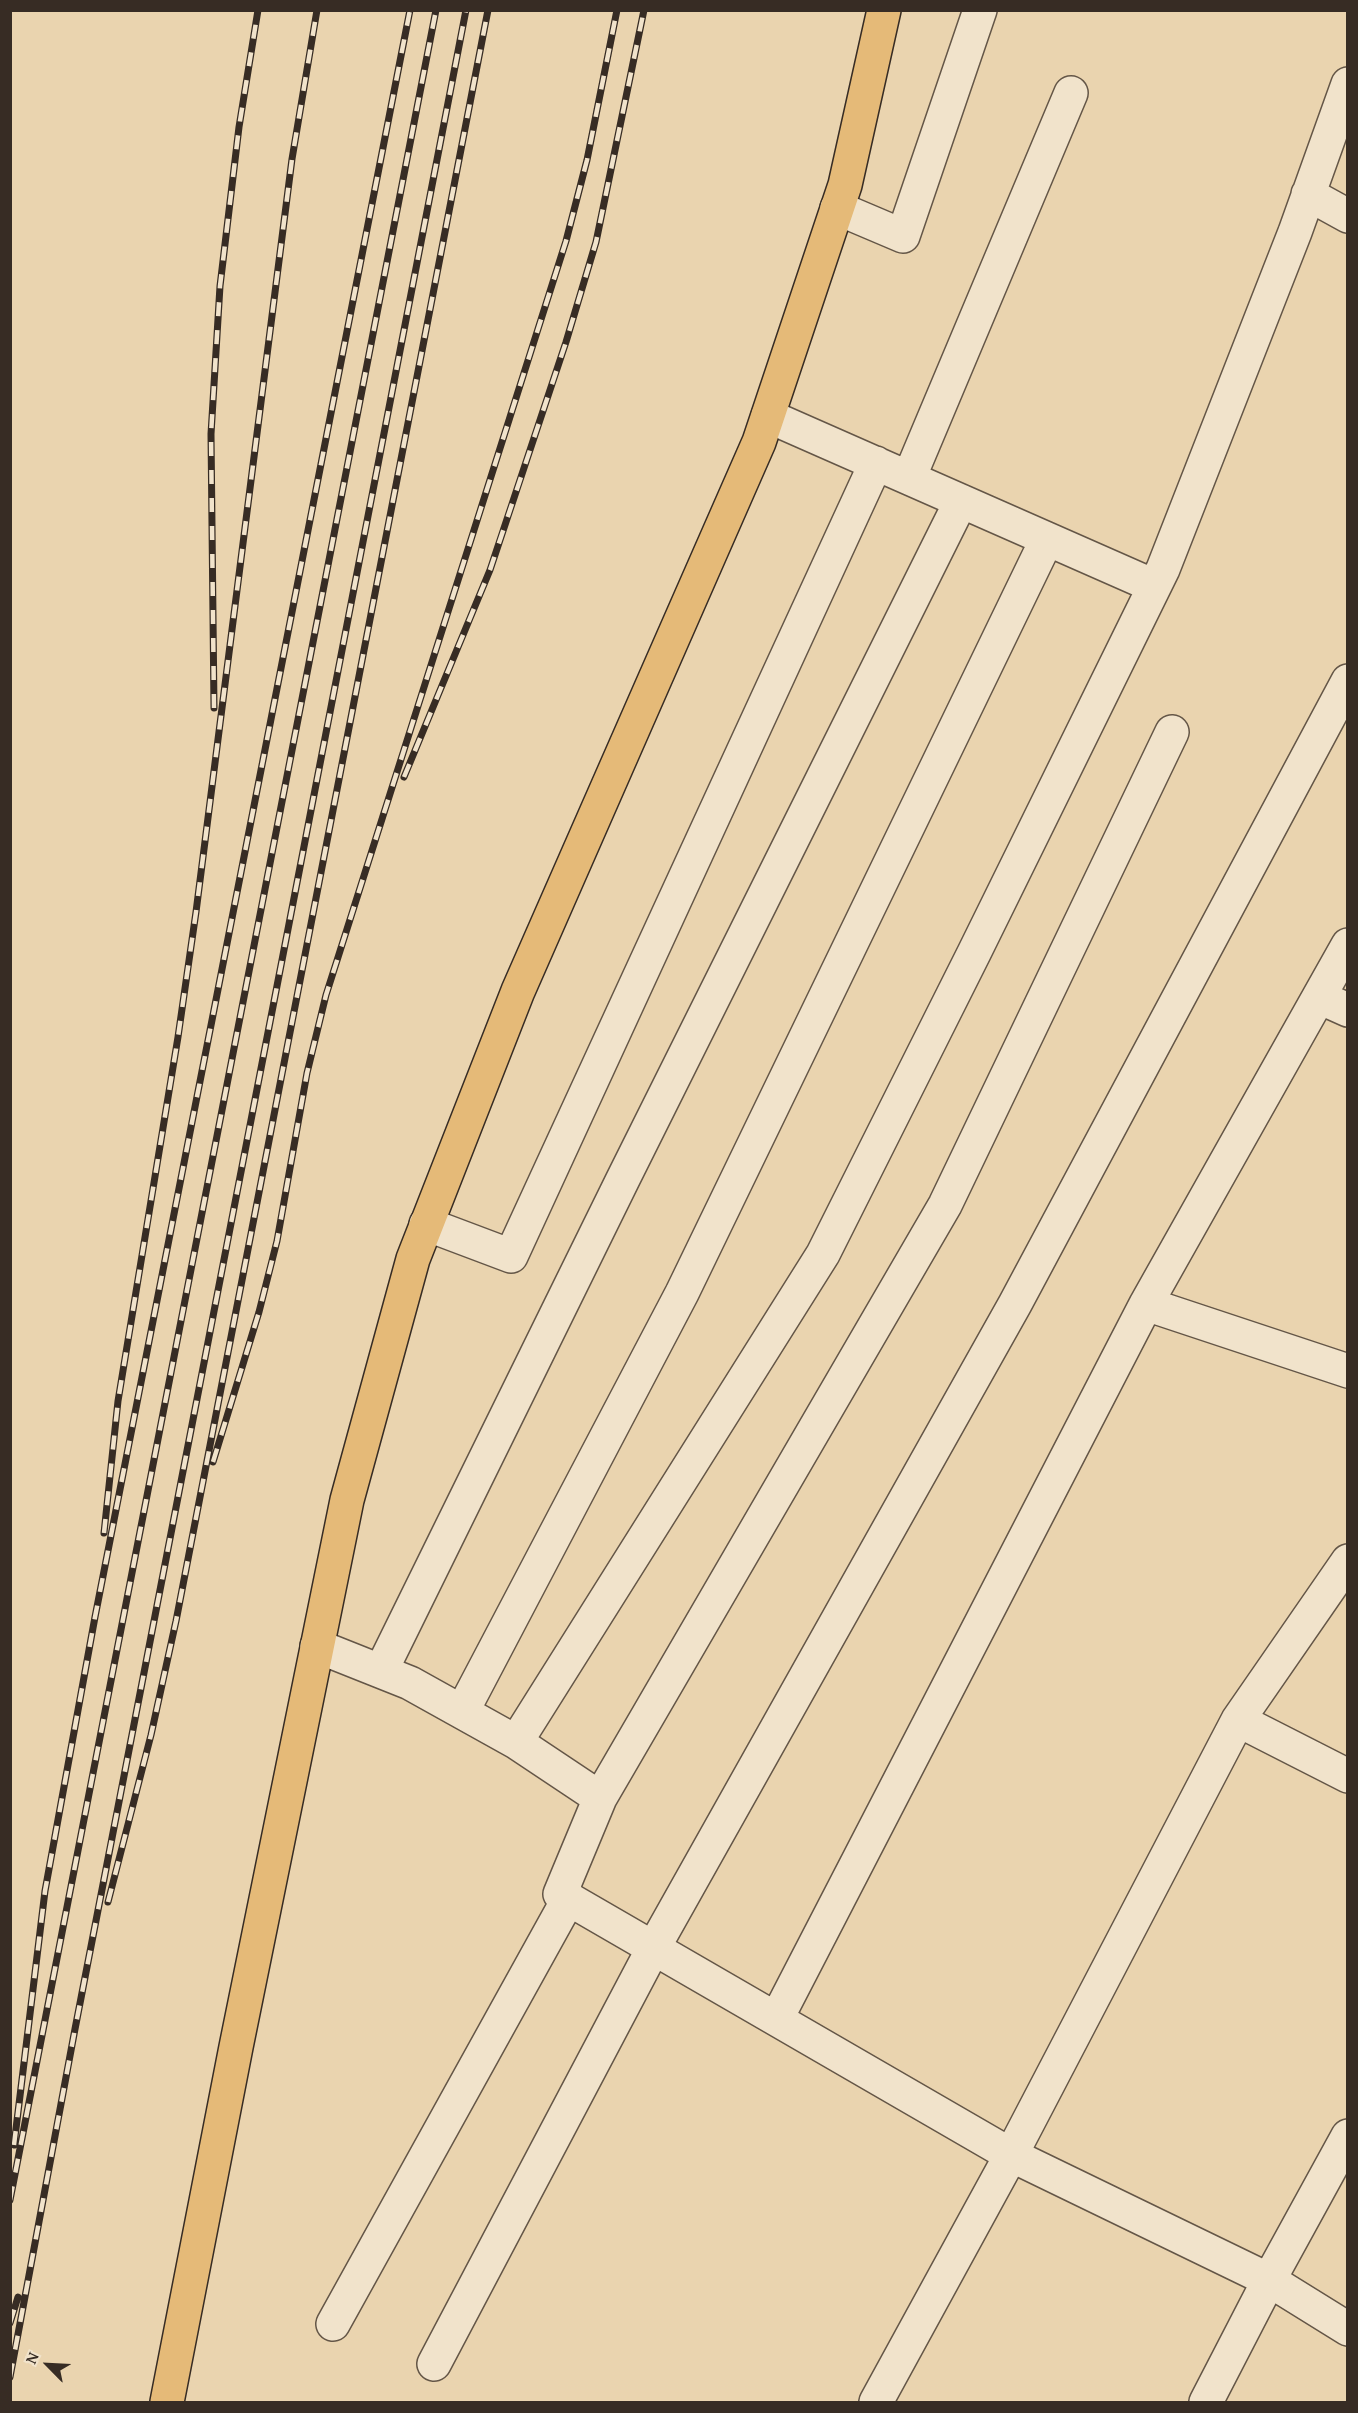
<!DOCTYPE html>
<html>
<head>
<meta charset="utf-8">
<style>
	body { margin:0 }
	#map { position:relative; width:1358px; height:2413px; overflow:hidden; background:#ead4af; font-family:"Gentium Book Plus",serif }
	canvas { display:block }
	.frame { position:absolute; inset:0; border:12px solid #372c24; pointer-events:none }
	.north { position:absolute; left:18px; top:2335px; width:60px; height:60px; -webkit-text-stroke:4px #f1e3cb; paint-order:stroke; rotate:294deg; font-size:16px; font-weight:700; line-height:24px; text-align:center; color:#372c24 }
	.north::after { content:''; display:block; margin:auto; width:21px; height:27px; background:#372c24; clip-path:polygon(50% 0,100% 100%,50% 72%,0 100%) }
</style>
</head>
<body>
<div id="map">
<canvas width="1358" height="2413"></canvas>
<div class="frame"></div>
<div class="north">N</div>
</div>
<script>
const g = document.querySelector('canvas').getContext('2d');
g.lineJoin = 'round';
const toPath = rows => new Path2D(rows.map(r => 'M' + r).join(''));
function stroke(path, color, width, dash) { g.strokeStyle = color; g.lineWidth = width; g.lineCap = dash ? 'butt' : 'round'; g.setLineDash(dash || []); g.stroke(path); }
const minor = toPath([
	[1308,194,1348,216],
	[837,208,903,236,980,10],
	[768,416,1154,586],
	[909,478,1071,93],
	[1319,997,1348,1010],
	[426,1224,511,1256,876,463],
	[1146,1304,1348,1371],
	[1348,1561,1238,1720,1011,2155,1269,2280,1348,2329],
	[317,1646,410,1683,516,1742,600,1798,560,1894,1011,2155,876,2402],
	[381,1671,623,1179,961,501],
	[462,1712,682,1293,1047,539],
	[1238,1720,1348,1776],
	[516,1742,823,1254,974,953,1163,569,1295,232,1348,84],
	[600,1798,945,1205,1172,732],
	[777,2018,1146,1304,1348,945],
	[333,2324,569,1898],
	[434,2364,654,1947,1015,1304,1348,681],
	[1206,2402,1269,2280,1348,2136]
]);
const major = toPath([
	[167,2402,236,2047,347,1500,413,1259,518,991,759,442,845,185,884,10]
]);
stroke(minor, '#645647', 36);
stroke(major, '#372c24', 36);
stroke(minor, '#f1e3cb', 33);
stroke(major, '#e5ba78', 33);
const rail = toPath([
	[214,708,211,434,220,286,239,127,258,10],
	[404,777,490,570,566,342,596,242,644,10],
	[213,1462,259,1312,277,1241,307,1073,326,995,566,241,587,160,617,10],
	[104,1533,118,1401,178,1037,196,912,292,159,317,10],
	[108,1902,151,1735,176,1621,488,10],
	[14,2145,45,1891,95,1617,410,10],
	[10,2200,436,10],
	[10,2323,18,2297],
	[10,2377,75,2029,466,10]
]);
stroke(rail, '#372c24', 7);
stroke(rail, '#f1e3cb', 4.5, [14]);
</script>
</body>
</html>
